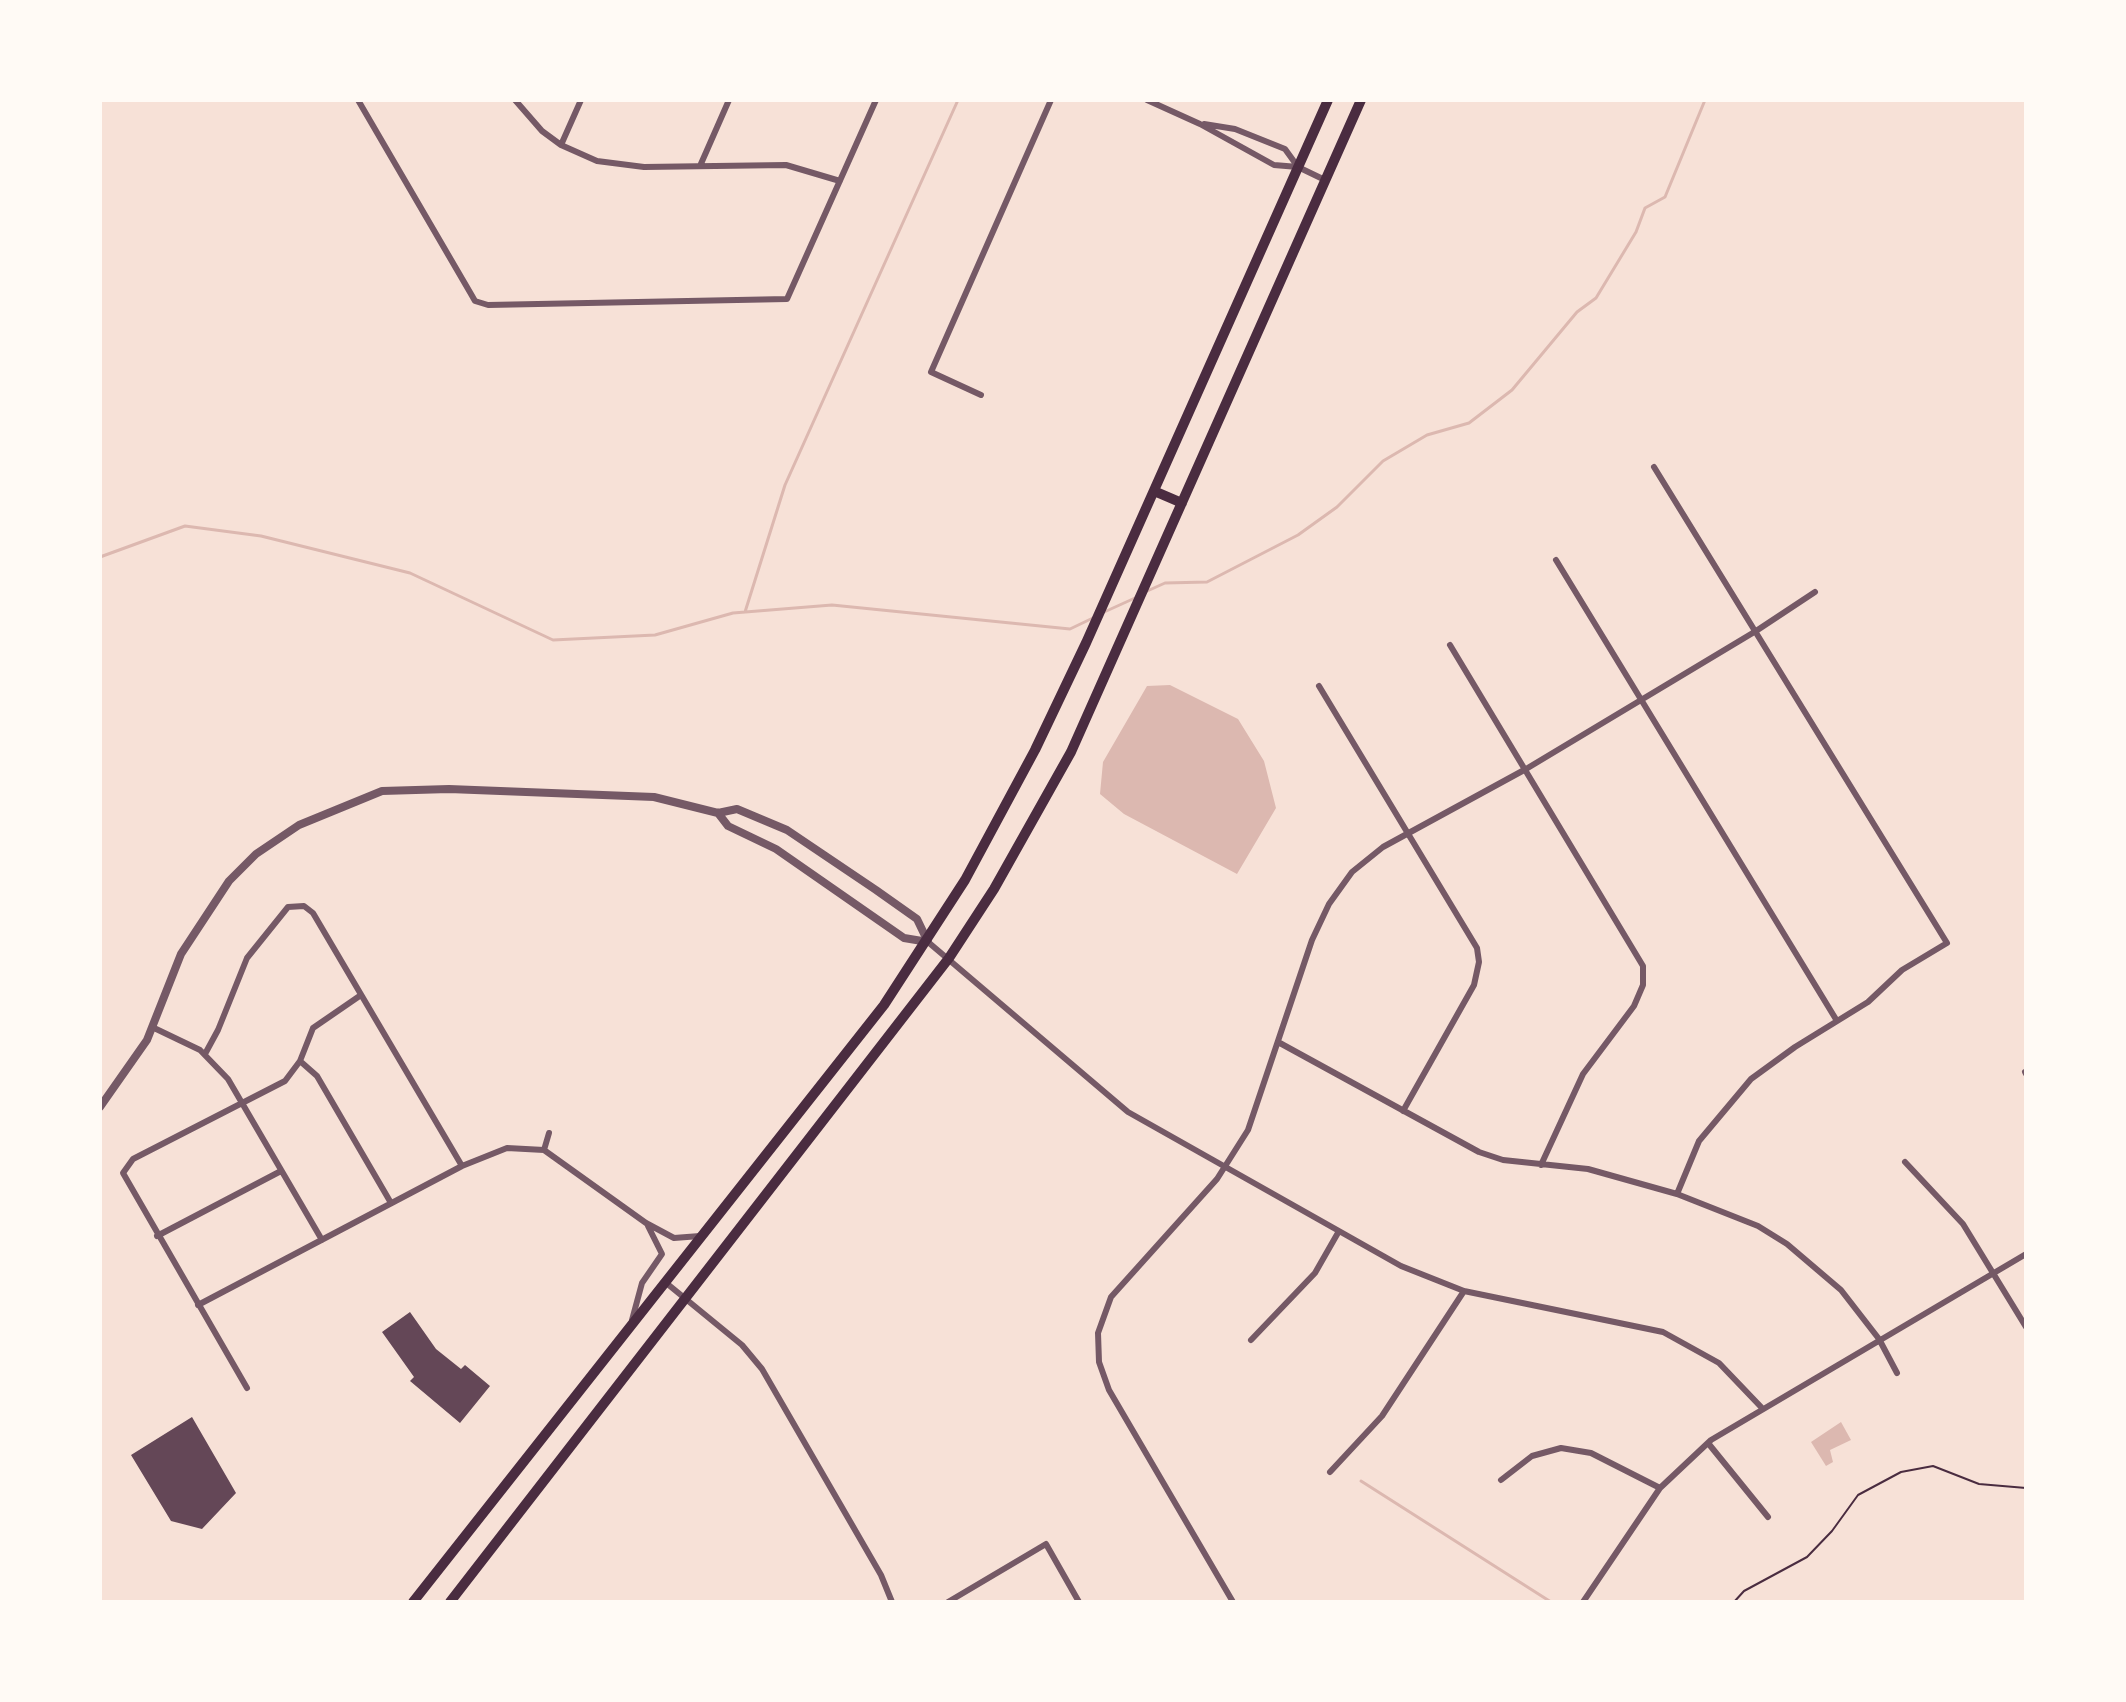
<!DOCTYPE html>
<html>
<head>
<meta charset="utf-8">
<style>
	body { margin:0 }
	#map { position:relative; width:2126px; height:1702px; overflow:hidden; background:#f7e1d7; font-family:"DejaVu Sans",sans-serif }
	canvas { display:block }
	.frame { position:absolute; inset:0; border:102px solid #fffaf5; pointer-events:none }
</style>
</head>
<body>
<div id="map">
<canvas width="2126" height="1702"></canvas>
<div class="frame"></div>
</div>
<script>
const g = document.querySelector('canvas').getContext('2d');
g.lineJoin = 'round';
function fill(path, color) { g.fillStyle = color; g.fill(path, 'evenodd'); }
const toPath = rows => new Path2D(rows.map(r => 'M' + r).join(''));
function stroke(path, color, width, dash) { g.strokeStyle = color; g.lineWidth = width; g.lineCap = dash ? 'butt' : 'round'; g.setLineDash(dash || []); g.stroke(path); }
fill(toPath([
	[1170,685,1238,719,1264,761,1276,808,1237,874,1124,814,1100,794,1103,762,1147,686],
	[1841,1422,1851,1440,1830,1450,1833,1462,1826,1466,1811,1442]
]), '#dcb8b0');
stroke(toPath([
	[100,557,185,526,261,536,410,573,553,640,655,635,733,613,832,605,1070,629,1095,617],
	[1145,592,1165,583,1207,582,1298,535,1337,507,1383,461,1427,435,1469,423,1512,390,1577,312,1596,298,1636,232,1645,208,1665,197,1705,100],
	[745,612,785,485,958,100],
	[1102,613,1135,598],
	[1361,1481,1551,1602]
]), '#dcb8b0', 3);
fill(toPath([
	[410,1312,436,1349,461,1369,465,1365,490,1386,460,1423,410,1381,414,1377,382,1332],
	[192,1417,236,1493,202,1529,171,1521,131,1455]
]), '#644757');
stroke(toPath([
	[1734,1602,1744,1591,1807,1557,1832,1531,1858,1495,1901,1472,1933,1466,1979,1484,2026,1488]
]), '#4a2c40', 2);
stroke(toPath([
	[358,100,471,294,475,301,488,305,787,299,876,100],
	[515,100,542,131,561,145,597,161,644,167,786,165,840,181],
	[1147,100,1200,124,1274,165,1298,167,1325,180],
	[1204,124,1235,129,1285,149,1298,167],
	[561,145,581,100],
	[700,166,729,100],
	[981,395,931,372,1051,100],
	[1654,467,1947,943,1902,970,1868,1002,1795,1047,1751,1079,1699,1141,1677,1194],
	[1556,560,1837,1021],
	[1450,645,1643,966,1643,985,1634,1006,1583,1074,1541,1165],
	[1319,686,1477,948,1479,962,1474,985,1403,1111],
	[928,942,1128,1112,1339,1231,1401,1266,1464,1291,1663,1332,1719,1363,1762,1408],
	[152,1027,200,1050,228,1079,322,1240],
	[1278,1042,1479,1152,1503,1160,1588,1169,1677,1194,1758,1226,1787,1244,1841,1290,1879,1339,1897,1373],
	[205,1054,218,1030,247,958,288,907,304,906,313,913,462,1166],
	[300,1061,317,1076,391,1203],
	[2025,1072,2026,1074],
	[544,1150,549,1133],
	[1905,1162,1963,1224,2026,1327],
	[157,1236,281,1171],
	[665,1282,742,1345,762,1369,881,1575,892,1602],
	[198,1305,462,1166,507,1148,544,1150,646,1223,674,1238,700,1236],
	[632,1320,642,1283,662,1254,648,1226],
	[1251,1340,1315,1273,1339,1231],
	[247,1388,123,1173,133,1159,285,1081,300,1061,313,1028,361,995],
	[1708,1443,1768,1517],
	[1330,1472,1382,1416,1464,1291],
	[1501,1480,1532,1456,1561,1448,1591,1453,1660,1488],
	[948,1602,1046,1544,1079,1602],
	[1233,1602,1109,1390,1099,1362,1098,1333,1111,1297,1217,1179,1248,1130,1312,940,1329,904,1352,872,1383,847,1526,769,1756,631,1815,592],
	[1583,1602,1660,1488,1711,1440,2026,1254]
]), '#755966', 6);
stroke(toPath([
	[100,1107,147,1040,181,954,229,881,256,854,299,825,382,791,449,789,654,797,718,813,737,809,787,830,876,890,917,919,928,942,904,938,776,849,728,826,718,813]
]), '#755966', 8);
stroke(toPath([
	[1154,491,1182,503],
	[413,1602,884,1005,965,880,1035,750,1086,643,1328,100],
	[450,1602,949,958,994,889,1071,752,1361,100]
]), '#4a2c40', 10);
</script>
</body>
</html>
